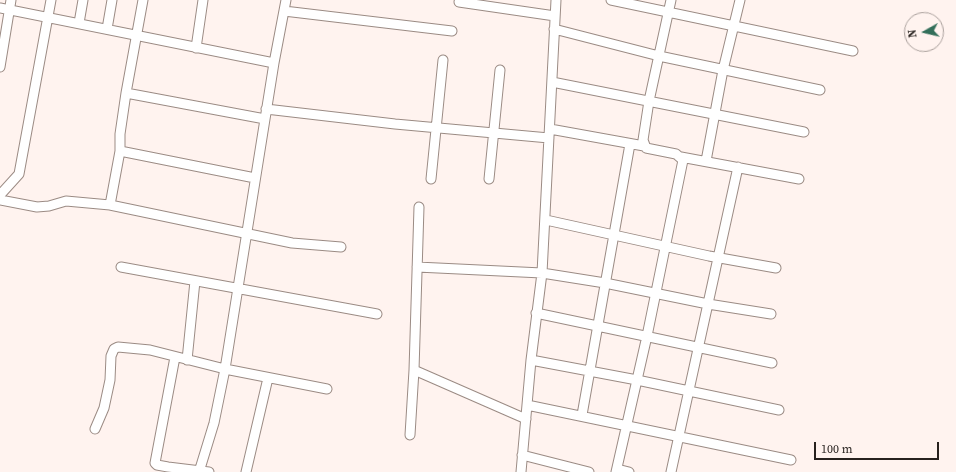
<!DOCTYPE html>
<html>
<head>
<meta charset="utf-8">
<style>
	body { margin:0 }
	#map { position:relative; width:956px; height:472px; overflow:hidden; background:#fff3ef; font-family:"Source Serif 4",serif }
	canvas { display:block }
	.north { position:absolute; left:904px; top:12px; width:40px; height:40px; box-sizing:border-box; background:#fff3ef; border:1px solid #a99f9b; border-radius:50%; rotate:262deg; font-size:11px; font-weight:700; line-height:16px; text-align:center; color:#27211e }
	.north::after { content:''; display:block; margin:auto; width:14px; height:18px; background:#336f5a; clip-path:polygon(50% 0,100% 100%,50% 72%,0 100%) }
	.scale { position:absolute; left:814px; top:442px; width:125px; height:18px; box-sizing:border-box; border:2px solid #27211e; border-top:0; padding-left:5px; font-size:12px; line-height:14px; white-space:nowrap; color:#27211e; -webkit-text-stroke:3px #fff3ef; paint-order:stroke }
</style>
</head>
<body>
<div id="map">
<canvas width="956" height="472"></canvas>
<div class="north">N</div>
<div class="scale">100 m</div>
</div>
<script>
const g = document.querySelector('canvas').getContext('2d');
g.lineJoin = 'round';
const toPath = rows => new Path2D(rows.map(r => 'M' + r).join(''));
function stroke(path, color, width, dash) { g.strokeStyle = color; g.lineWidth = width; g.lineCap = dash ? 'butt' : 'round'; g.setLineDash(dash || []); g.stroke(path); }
const minor = toPath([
	[611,0,853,51],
	[459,2,555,16],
	[0,8,274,63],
	[284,11,452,31],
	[79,23,83,0],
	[107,29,112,0],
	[554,29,659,56,820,90],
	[196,48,203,0],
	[0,67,11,0],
	[552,82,804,132],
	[126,93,265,119],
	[266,109,395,124,549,138],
	[550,129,644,146],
	[120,151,255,178],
	[681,157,799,179],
	[706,161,723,70,740,0],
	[431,179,443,60],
	[489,179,500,70],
	[0,195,19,174,51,0],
	[0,200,37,207,49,206,66,201,110,205,292,243,341,247],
	[110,205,120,151,120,134,126,93,143,0],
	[419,207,414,370,526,419],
	[546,220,709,256,776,268],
	[121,267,377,314],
	[417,267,542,273,605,283,708,304,771,314],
	[536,313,772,363],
	[175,357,155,463,157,465,168,467,209,472],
	[187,360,195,281],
	[531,360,637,380,779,410],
	[527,405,791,460],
	[582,415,630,144],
	[95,429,104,408,110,380,111,356,114,349,118,347,150,350,225,369,327,389],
	[410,435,414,370],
	[522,455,589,472],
	[617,469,629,472],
	[199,472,214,423,225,369,274,63,286,0],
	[246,472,268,378],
	[521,472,531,360,542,273,556,0],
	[616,472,647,336,683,160,676,154,646,148,643,140,649,101,671,0],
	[671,472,738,167]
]);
stroke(minor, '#9b8b84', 11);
stroke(minor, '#fff', 9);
</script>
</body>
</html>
